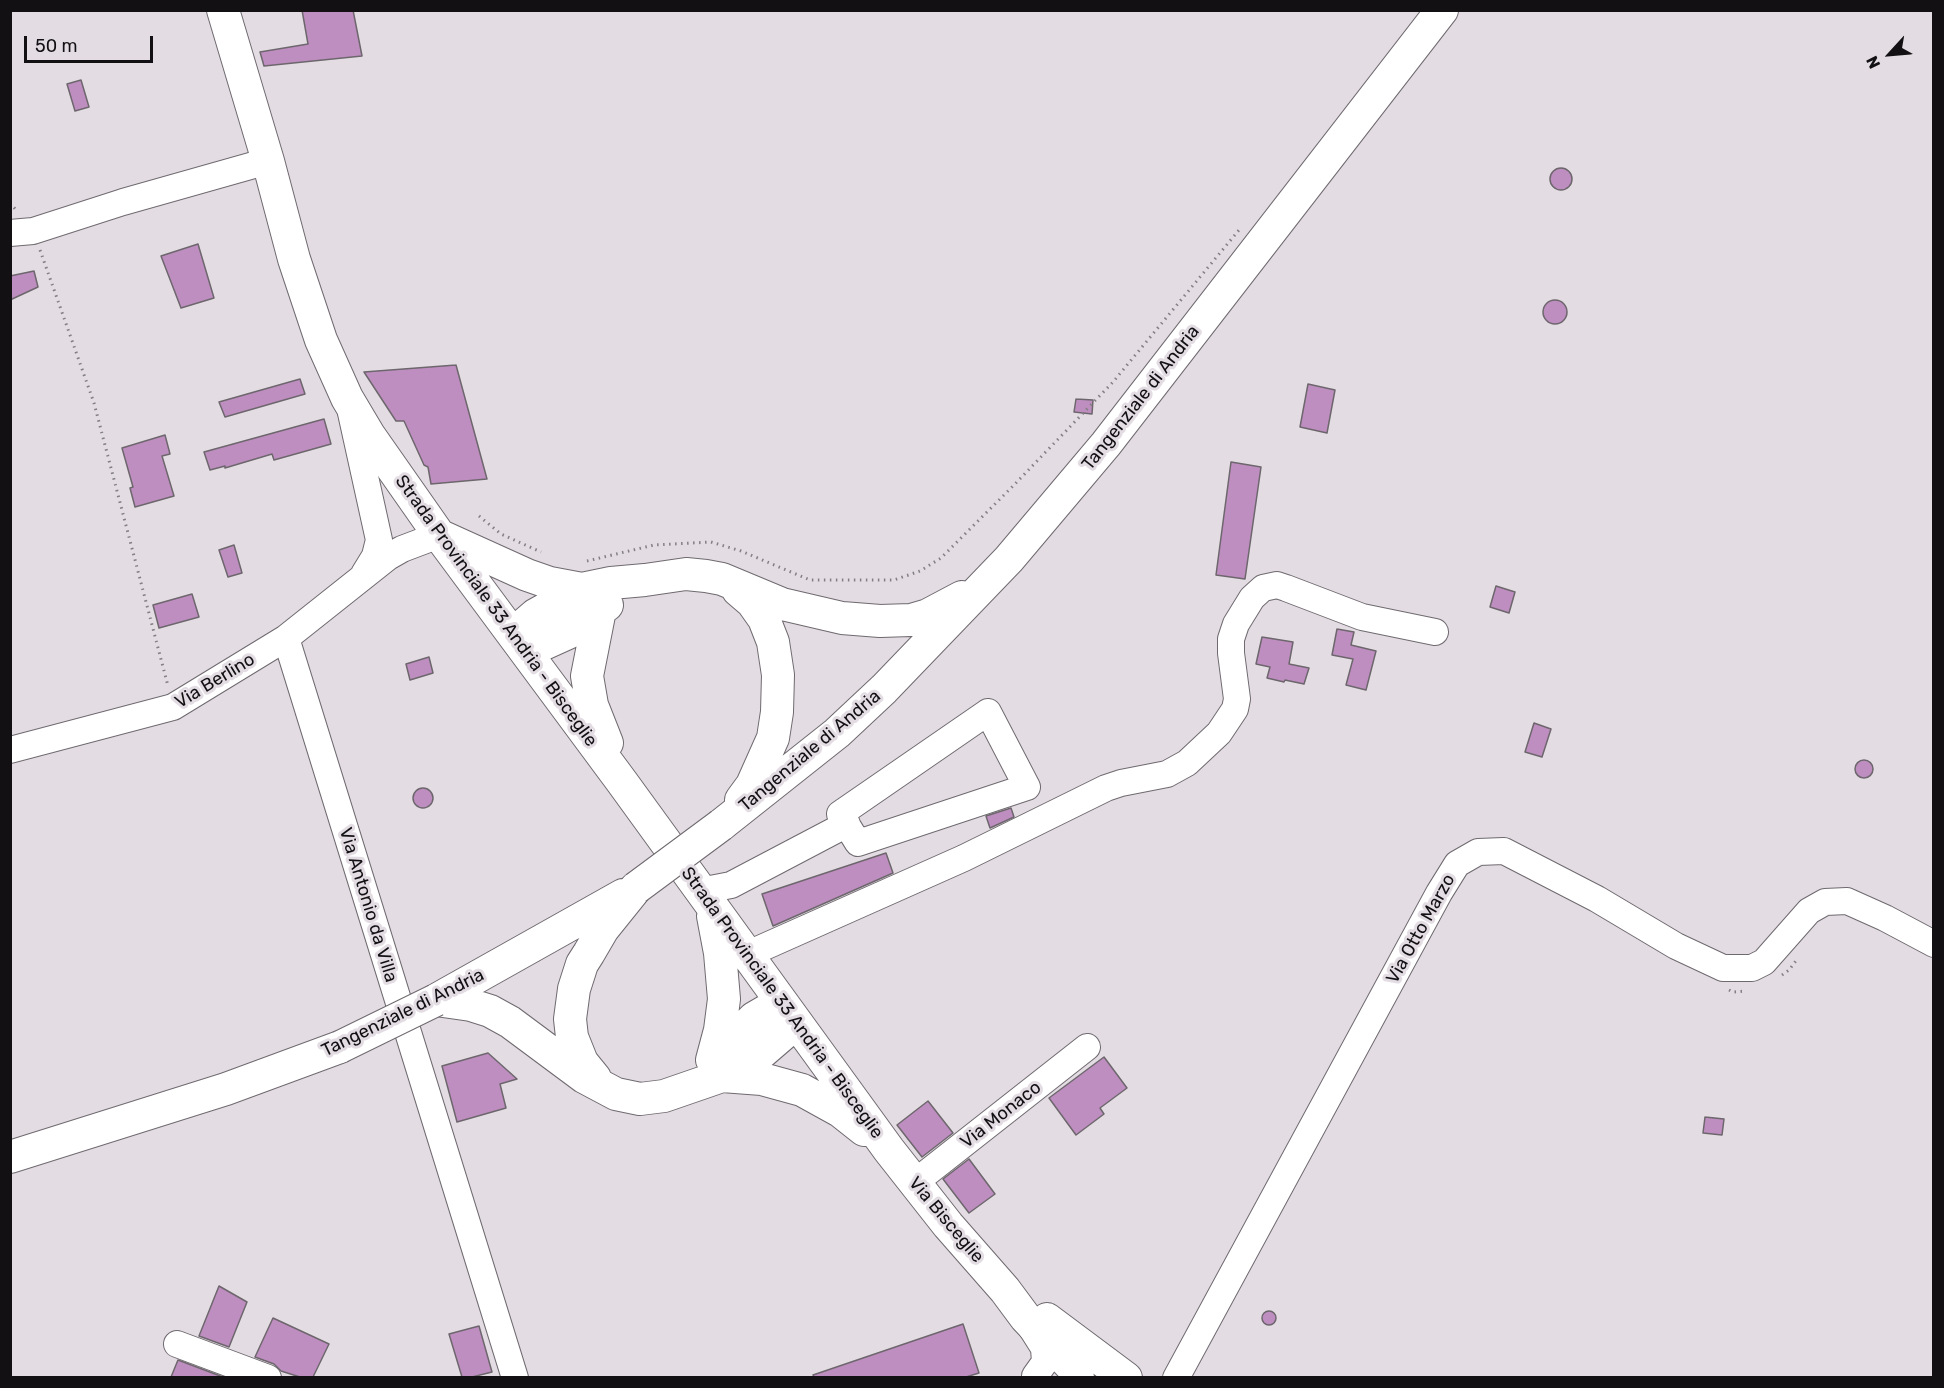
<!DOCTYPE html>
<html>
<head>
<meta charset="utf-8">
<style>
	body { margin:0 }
	#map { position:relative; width:1944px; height:1388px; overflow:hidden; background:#e3dde3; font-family:Rubik,sans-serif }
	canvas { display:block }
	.frame { position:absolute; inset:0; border:12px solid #121012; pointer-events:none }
	.north { position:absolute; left:1860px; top:24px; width:60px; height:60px; -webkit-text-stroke:4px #e3dde3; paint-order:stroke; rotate:244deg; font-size:16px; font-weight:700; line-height:24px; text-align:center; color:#121012 }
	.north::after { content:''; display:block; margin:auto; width:21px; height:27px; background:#121012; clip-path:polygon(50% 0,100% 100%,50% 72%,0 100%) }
	.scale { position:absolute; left:24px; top:36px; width:129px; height:27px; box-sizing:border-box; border:3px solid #121012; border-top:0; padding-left:8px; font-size:18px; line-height:21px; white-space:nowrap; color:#121012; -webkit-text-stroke:4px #e3dde3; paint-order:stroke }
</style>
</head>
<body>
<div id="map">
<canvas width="1944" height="1388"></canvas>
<div class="frame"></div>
<div class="north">N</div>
<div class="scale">50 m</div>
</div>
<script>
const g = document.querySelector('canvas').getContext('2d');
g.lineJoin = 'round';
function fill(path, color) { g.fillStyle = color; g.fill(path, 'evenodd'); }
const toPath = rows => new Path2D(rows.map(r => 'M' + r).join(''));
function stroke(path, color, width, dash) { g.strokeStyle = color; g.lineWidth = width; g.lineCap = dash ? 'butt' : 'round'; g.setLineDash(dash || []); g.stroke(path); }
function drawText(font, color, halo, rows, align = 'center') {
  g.font = font + ' Rubik,sans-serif'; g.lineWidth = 6; g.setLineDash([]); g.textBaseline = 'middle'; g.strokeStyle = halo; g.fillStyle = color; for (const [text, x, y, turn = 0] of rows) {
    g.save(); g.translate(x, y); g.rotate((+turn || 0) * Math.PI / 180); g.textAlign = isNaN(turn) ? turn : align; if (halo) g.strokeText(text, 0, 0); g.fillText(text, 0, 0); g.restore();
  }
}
const building = toPath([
	[302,10,353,10,362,56,264,66,260,52,308,44,302,10],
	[81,80,89,107,75,111,67,84,81,80],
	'1550 179a11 11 0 1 1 22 0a11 11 0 1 1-22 0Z',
	[198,244,214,298,181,308,161,256,198,244],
	[34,271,38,287,10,300,10,276,34,271],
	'1543 312a12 12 0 1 1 24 0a12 12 0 1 1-24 0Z',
	[456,365,487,479,431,484,428,467,424,465,404,421,396,421,364,372,456,365],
	[300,379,305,394,225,417,219,402,300,379],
	[1308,384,1335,390,1327,433,1300,427,1308,384],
	[1076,399,1093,400,1092,414,1074,412,1076,399],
	[324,419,331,444,274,460,272,454,225,468,225,466,210,470,204,452,324,419],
	[165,435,170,454,162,456,174,496,135,507,130,488,133,487,122,448,165,435],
	[1231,462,1261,467,1245,579,1216,575,1231,462],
	[234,545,242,573,228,577,219,550,234,545],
	[1496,586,1515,592,1509,613,1490,607,1496,586],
	[192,594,199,617,159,628,153,605,192,594],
	[1337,629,1354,632,1351,645,1376,651,1366,690,1346,685,1353,659,1332,655,1337,629],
	[1262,637,1293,642,1289,664,1309,668,1304,684,1285,680,1284,682,1267,678,1270,667,1256,664,1262,637],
	[429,657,433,673,410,680,406,664,429,657],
	[1534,723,1551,729,1542,757,1525,752,1534,723],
	'1855 769a9 9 0 1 1 18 0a9 9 0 1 1-18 0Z',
	'413 798a10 10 0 1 1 20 0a10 10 0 1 1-20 0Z',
	[1011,808,1014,817,990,828,986,816,1011,808],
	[886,853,893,873,773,926,762,894,886,853],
	[488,1053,517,1079,500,1084,506,1108,457,1122,442,1066,488,1053],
	[1104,1057,1127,1088,1100,1108,1104,1114,1076,1135,1049,1098,1104,1057],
	[928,1101,953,1133,922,1157,897,1125,928,1101],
	[1705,1117,1724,1119,1722,1135,1703,1133,1705,1117],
	[969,1159,995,1194,969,1213,943,1179,969,1159],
	[219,1286,247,1302,229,1347,199,1336,219,1286],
	'1262 1318a7 7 0 1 1 14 0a7 7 0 1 1-14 0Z',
	[273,1318,329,1344,313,1377,300,1377,281,1371,274,1364,255,1357,273,1318],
	[963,1324,979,1373,966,1377,814,1377,813,1375,963,1324],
	[479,1326,492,1372,472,1377,462,1377,449,1334,479,1326],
	[178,1360,223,1377,171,1377,178,1360]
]);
fill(building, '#bf8ec0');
stroke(building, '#6d676d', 1.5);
const minor = toPath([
	[10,233,33,231,123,202,268,161],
	[351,413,379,540,375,556,364,574],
	[286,638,515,1378],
	[988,712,1027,787,858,843,840,814,988,712],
	[10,750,173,707,286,638,388,557,402,549,439,535],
	[700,891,731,885,847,824],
	[746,955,964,858,1106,788,1121,783,1167,774,1187,763,1219,733,1235,709,1237,699,1231,653,1231,639,1236,624,1252,598,1263,588,1277,585,1286,588,1362,617,1435,632],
	[914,1183,1087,1047],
	[1032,1329,1044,1348,1045,1362,1035,1376],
	[177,1344,268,1378],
	[1176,1378,1439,893,1457,864,1478,852,1504,851,1597,899,1676,946,1723,968,1752,968,1764,962,1809,911,1825,902,1847,901,1885,918,1934,944]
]);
const major = toPath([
	[223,10,268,161,294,259,321,340,347,398,369,435,439,535,622,782,889,1150,948,1225,1005,1290,1025,1317,1074,1369,1078,1378],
	[443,537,527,575,550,583,582,589],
	[738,590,752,602,764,619,773,642,778,675,777,712,773,738,752,785,741,800],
	[600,610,587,676,592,705,607,743],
	[513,634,535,615,582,589,611,583,645,580,686,574,706,576,722,579,782,604,842,618,880,621,911,620,928,615,962,597],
	[526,652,568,633,607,605],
	[721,825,837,733,884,689,1009,559,1106,444,1442,10],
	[436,1000,471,1005,490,1011,510,1022,584,1077,616,1094,640,1099,664,1096,722,1076,760,1054,796,1023],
	[436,1000,623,895],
	[714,1058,754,1018,766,1011,783,1005],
	[712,1060,720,1030,724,999,720,953,713,916],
	[722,1076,762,1079,802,1090,840,1111,864,1130],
	[595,1078,582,1062,572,1037,570,1019,574,989,582,964,589,953,603,929,636,888],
	[10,1157,226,1089,340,1047],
	[1047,1319,1126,1378]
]);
stroke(minor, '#6f6a6f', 28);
stroke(major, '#6f6a6f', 34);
stroke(toPath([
	[10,203,17,211],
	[40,250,94,403,168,686],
	[479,516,501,534,541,552],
	[587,561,654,545,711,542,741,551,810,580,894,580,920,571,941,558,1014,485,1113,382,1239,230],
	[1782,975,1789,970,1798,958],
	[1729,990,1733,992,1746,991]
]), '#837f83', 3, [1.5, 4.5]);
stroke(minor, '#fff', 26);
stroke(major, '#fff', 32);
const majorBridge = toPath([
	[636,888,721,825],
	[340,1047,436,1000]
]);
stroke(majorBridge, '#6f6a6f', 34, []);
stroke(majorBridge, '#fff', 32);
drawText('18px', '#121012', '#e3dde3', [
	["Tangenziale di Andria",1141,398,-52],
	["Strada Provinciale 33 Andria - Bisceglie",496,611,54],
	["Via Berlino",215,681,-31],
	["Tangenziale di Andria",810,751,-40],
	["Via Antonio da Villa",368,905,73],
	["Via Otto Marzo",1421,929,-61],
	["Strada Provinciale 33 Andria - Bisceglie",782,1003,54],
	["Tangenziale di Andria",403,1013,-26],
	["Via Monaco",1001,1115,-38],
	["Via Bisceglie",946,1220,50]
]);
</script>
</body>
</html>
